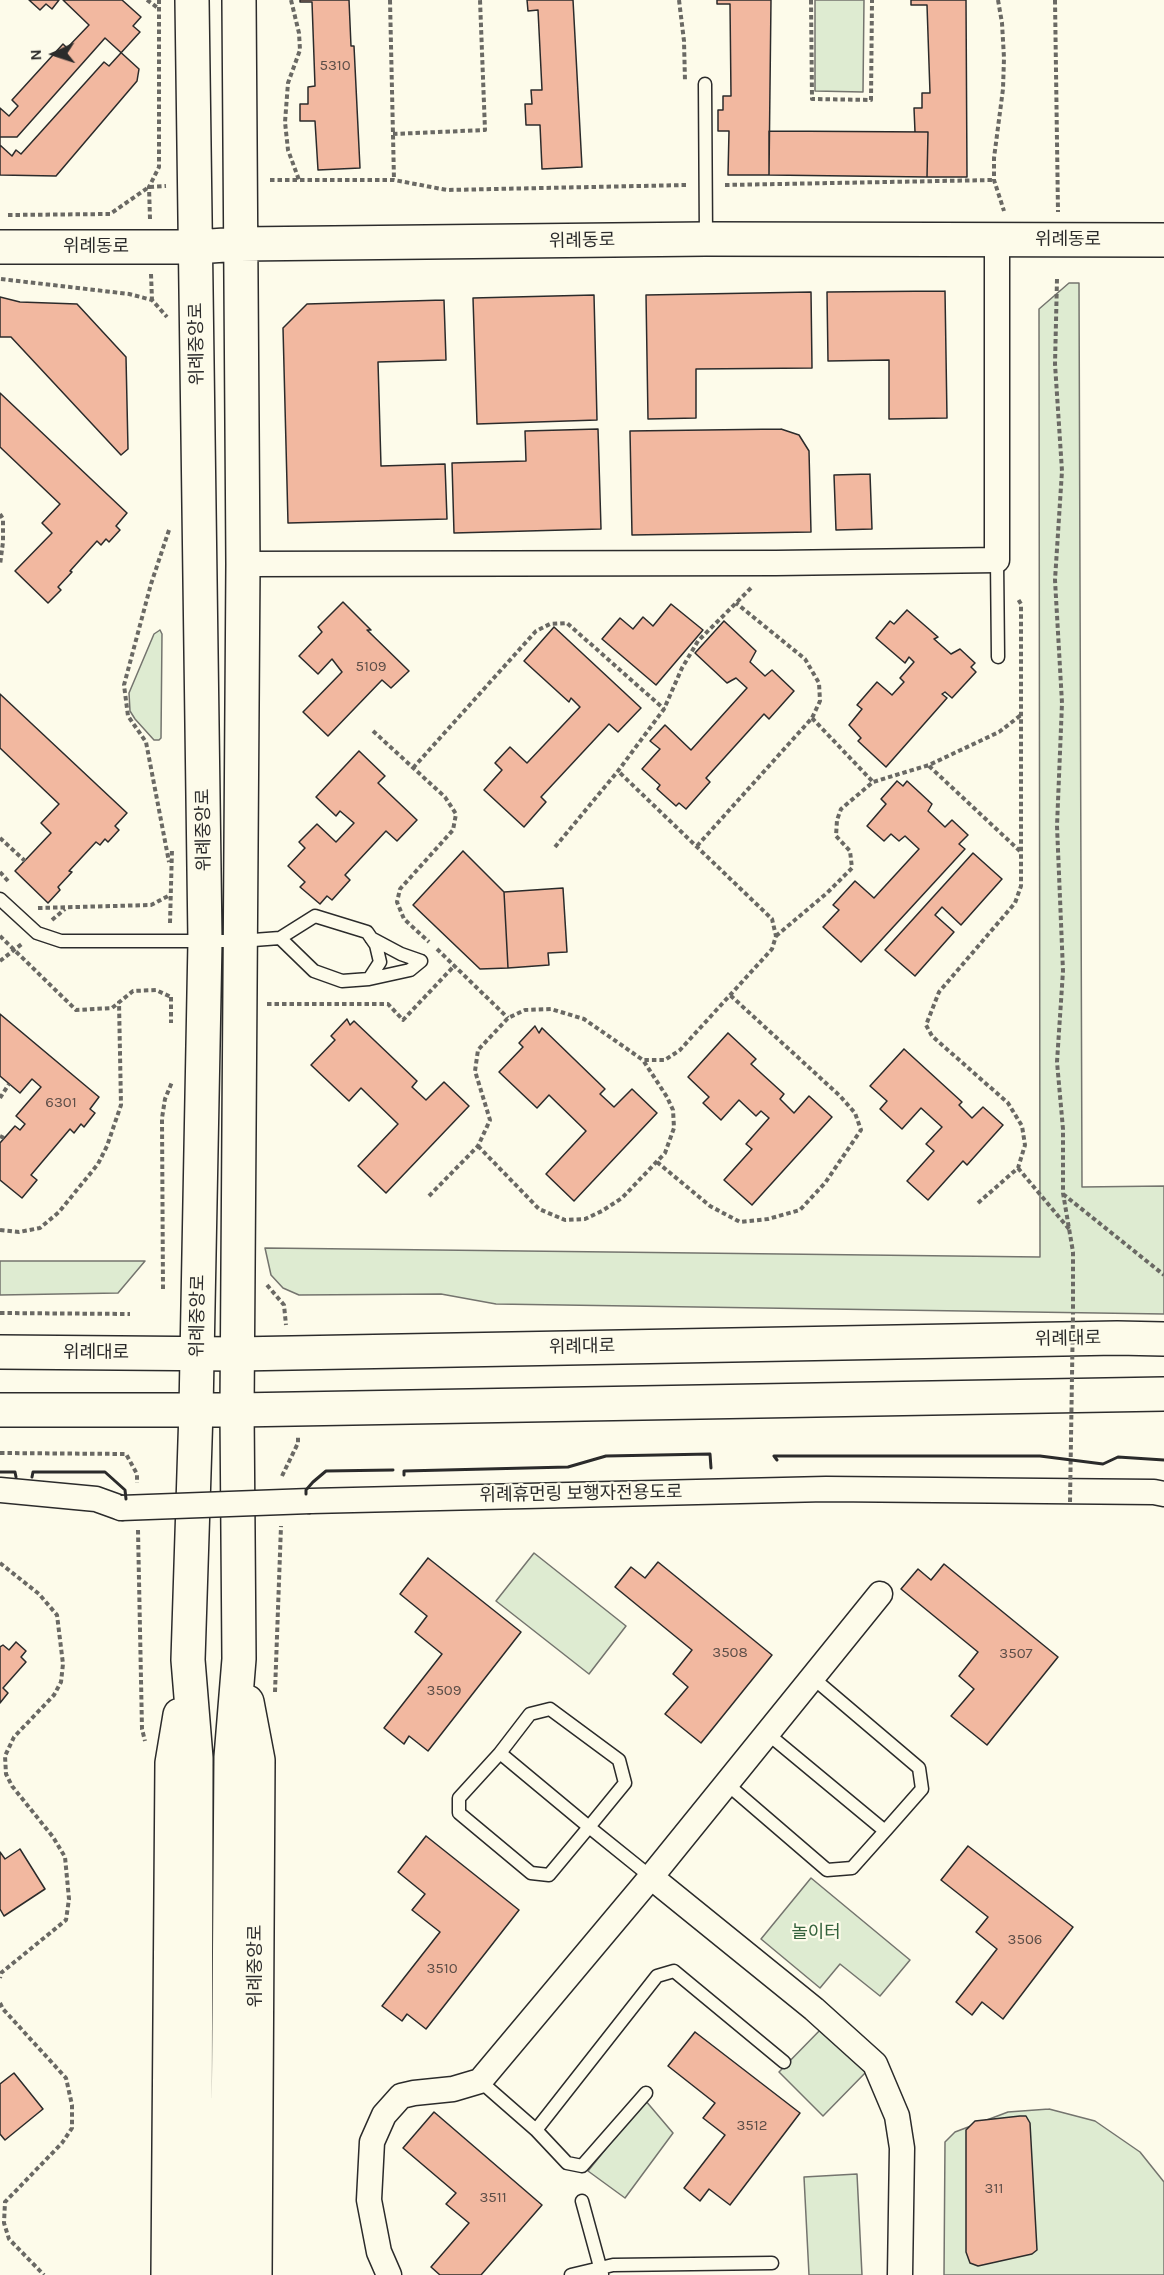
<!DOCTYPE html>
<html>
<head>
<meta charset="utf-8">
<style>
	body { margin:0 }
	#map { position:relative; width:1164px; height:2275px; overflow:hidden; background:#fdfbea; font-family:Karla,sans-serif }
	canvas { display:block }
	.north { position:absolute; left:24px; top:24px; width:60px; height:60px; -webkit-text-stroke:4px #fdfbea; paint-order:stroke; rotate:267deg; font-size:16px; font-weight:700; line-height:24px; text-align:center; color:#2b2b2b }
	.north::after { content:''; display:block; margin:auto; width:21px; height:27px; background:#2b2b2b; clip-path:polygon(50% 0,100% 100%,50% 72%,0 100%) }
</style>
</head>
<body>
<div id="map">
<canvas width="1164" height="2275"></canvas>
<div class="north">N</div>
</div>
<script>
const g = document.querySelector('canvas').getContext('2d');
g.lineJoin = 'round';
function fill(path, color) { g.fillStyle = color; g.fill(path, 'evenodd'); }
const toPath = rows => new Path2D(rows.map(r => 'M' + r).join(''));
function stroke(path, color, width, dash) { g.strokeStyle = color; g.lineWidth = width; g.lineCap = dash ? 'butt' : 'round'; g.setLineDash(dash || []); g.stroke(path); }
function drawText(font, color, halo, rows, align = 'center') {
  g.font = font + ' Karla,"Noto Sans KR",sans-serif'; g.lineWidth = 4.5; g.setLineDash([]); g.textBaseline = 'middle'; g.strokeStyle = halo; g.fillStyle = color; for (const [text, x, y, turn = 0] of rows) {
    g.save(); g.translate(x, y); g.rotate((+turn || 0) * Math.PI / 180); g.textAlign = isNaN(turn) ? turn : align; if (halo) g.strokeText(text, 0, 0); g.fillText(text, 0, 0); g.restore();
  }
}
const green = toPath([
	[815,0,864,0,863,92,815,91,815,0],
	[1069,283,1079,283,1082,1187,1164,1186,1164,1314,496,1304,441,1294,299,1295,283,1288,271,1275,265,1248,1040,1257,1039,309,1069,283],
	[160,630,162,634,161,738,159,740,154,740,135,719,130,711,129,693,154,634,160,630],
	[0,1261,145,1261,118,1293,0,1295,0,1261],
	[534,1553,626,1626,589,1674,496,1601,534,1553],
	[811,1878,910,1960,880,1996,840,1964,820,1988,761,1939,811,1878],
	[824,2026,868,2070,823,2116,779,2072,824,2026],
	[645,2100,673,2133,625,2198,588,2171,645,2100],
	[1049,2109,1095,2121,1140,2152,1164,2182,1164,2275,944,2275,945,2142,955,2132,1008,2112,1049,2109],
	[857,2174,862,2275,809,2275,804,2177,857,2174]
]);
fill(green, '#deebd1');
stroke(green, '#74746e', 1.5);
const building = toPath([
	[29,0,59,0,52,9,46,4,40,10,29,0],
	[63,0,122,0,141,17,133,26,140,32,109,66,104,62,21,154,16,150,12,156,0,145,0,108,9,116,18,106,12,100,63,44,67,48,89,25,63,0],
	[300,0,349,0,351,46,354,46,360,168,318,170,315,121,300,121,300,104,308,104,308,87,315,86,312,2,300,2,300,0],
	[527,0,573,0,582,167,542,169,540,125,526,125,525,104,532,104,531,90,542,90,538,10,528,11,527,0],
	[717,0,771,0,769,175,728,175,729,131,718,131,718,110,723,110,723,96,731,96,730,4,717,4,717,0],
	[911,0,966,0,967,177,927,177,928,132,915,132,914,108,922,108,922,93,930,93,927,5,911,5,911,0],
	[105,38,139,69,137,81,56,176,0,175,0,137,17,137,105,38],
	[769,131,928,132,927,177,769,175,769,131],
	[945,291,947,418,889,419,889,360,828,361,827,292,945,291],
	[811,292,812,368,696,369,696,418,648,419,646,295,811,292],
	[594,295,597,420,477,424,473,298,594,295],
	[0,297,20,302,77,304,126,357,128,449,121,455,11,337,0,337,0,297],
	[444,300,446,360,378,362,381,466,445,464,447,519,288,523,283,328,307,304,444,300],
	[0,393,127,513,116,526,120,530,109,542,106,539,101,545,97,541,70,571,72,572,58,587,61,590,48,603,15,571,52,533,42,523,60,504,0,447,0,393],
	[598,429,601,529,454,533,452,463,526,461,525,431,598,429],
	[781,429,799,435,809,451,811,532,632,535,630,431,781,429],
	[870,474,872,529,836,530,834,475,870,474],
	[343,602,371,630,367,630,409,671,391,688,382,680,328,736,303,712,342,672,332,659,318,674,299,656,322,632,318,627,343,602],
	[671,604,703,630,656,685,602,639,620,618,633,629,643,617,653,626,671,604],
	[907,610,938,637,934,639,951,654,960,649,975,663,971,667,976,672,952,698,945,692,942,694,947,698,886,767,858,741,861,738,849,725,862,709,857,705,877,682,892,695,904,682,900,678,914,662,909,657,905,663,876,638,890,621,894,624,907,610],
	[724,621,756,651,750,662,765,676,772,670,794,691,769,719,764,714,706,778,710,782,686,809,679,803,676,806,657,789,660,785,642,769,660,749,650,741,665,725,691,750,747,688,736,678,727,683,695,653,724,621],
	[554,627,641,708,618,732,609,724,541,797,546,802,524,827,484,790,502,770,495,763,510,747,527,763,580,707,571,698,569,702,524,661,554,627],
	[0,694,127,813,115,826,119,830,108,842,105,839,100,845,96,842,69,871,72,872,58,887,60,890,48,903,15,871,51,833,41,823,59,804,0,748,0,694],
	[359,751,385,776,378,783,417,820,397,841,386,831,345,875,350,880,332,900,327,896,320,904,300,887,305,882,288,866,305,848,299,842,317,824,336,842,354,823,340,811,336,816,316,797,359,751],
	[897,781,903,786,907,781,932,804,928,811,945,827,952,820,968,835,959,844,965,849,861,962,823,927,839,910,833,905,855,881,874,898,919,849,905,836,899,841,891,834,884,841,867,826,886,804,881,799,897,781],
	[463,851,504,892,508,968,480,969,413,905,463,851],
	[973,853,1002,879,961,925,942,907,935,915,954,932,915,976,885,950,973,853],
	[563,888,567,952,548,953,549,965,508,968,504,892,563,888],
	[0,1014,99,1097,90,1109,95,1113,84,1127,81,1124,74,1133,70,1129,31,1175,37,1180,22,1198,0,1180,0,1143,15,1126,20,1130,25,1124,16,1116,41,1087,32,1079,20,1093,0,1076,0,1014],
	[347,1019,350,1025,354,1021,417,1081,412,1087,426,1100,444,1082,469,1106,386,1193,358,1166,398,1124,361,1088,349,1101,311,1065,335,1040,331,1036,347,1019],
	[535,1026,539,1033,542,1028,605,1089,600,1094,614,1107,632,1089,657,1113,574,1201,546,1174,586,1131,549,1095,537,1108,499,1072,523,1047,519,1043,535,1026],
	[728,1033,756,1059,751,1064,784,1094,780,1099,794,1113,809,1096,832,1117,752,1205,724,1180,752,1149,746,1144,769,1118,761,1111,756,1116,739,1100,721,1120,703,1103,709,1097,688,1077,728,1033],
	[904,1049,962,1102,959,1105,972,1118,983,1107,1003,1125,967,1165,963,1161,928,1200,907,1181,934,1151,926,1144,942,1127,921,1108,902,1129,880,1109,887,1101,870,1086,904,1049],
	[428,1558,521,1632,428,1751,409,1736,404,1744,384,1728,442,1654,415,1632,427,1616,400,1594,428,1558],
	[658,1562,772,1655,701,1743,665,1714,688,1687,673,1674,692,1650,615,1587,631,1567,645,1578,658,1562],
	[944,1564,1058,1657,987,1745,951,1716,974,1689,959,1676,978,1652,901,1589,918,1569,931,1580,944,1564],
	[16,1642,26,1651,21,1657,26,1662,3,1688,8,1693,0,1703,0,1647,3,1645,9,1650,16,1642],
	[426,1836,519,1910,426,2029,407,2014,402,2021,382,2006,440,1932,412,1910,425,1894,398,1872,426,1836],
	[968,1846,1073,1927,1003,2019,982,2002,972,2015,956,2002,997,1949,976,1932,988,1917,941,1880,968,1846],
	[20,1849,45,1889,4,1916,0,1909,0,1852,5,1859,20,1849],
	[695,2032,800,2113,730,2205,709,2189,700,2201,684,2188,725,2135,703,2118,715,2103,668,2066,695,2032],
	[14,2073,43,2109,5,2140,0,2134,0,2084,14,2073],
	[434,2112,542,2205,481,2275,440,2275,431,2267,469,2223,446,2204,456,2193,403,2148,434,2112],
	[1020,2116,1026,2116,1030,2123,1037,2250,1032,2254,978,2266,970,2263,966,2252,966,2130,975,2121,1020,2116]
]);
fill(building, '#f2b8a0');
stroke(building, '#2b2b2b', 1.5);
const lane = toPath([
	[705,84,706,238],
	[997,560,998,657],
	[0,899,37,933,61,941,240,941,280,938,315,916,367,932,376,945,380,962,369,979,342,981,314,971,280,938],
	[371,938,401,954,421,961],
	[369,979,410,970,421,961],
	[768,1734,885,1831,922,1789,919,1768,813,1678],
	[500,1753,459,1798,459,1813,531,1873,549,1875,589,1827,625,1783,619,1760,550,1709,530,1714,500,1753,589,1827,651,1877],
	[727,1784,827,1870,852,1868,885,1831],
	[480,2081,536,2130,657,1976,674,1971,784,2062],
	[536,2130,567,2163,582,2166,646,2093],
	[582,2201,602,2274],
	[571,2275,613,2265,772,2263]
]);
const street = toPath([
	[243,564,776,563,997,560,997,241],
	[0,1490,96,1499,121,1508],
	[310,1501,826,1489,1154,1492,1164,1494],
	[651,1877,814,2009,875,2064,897,2116,902,2148,900,2275],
	[389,2275,379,2252,369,2200,372,2142,384,2115,401,2096,414,2093,453,2089,480,2081,651,1877,880,1594]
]);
const secondary = toPath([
	[192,0,205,941,196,1410,188,1660,196,1758,195,2275],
	[0,247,196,247,240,244,706,239,1164,240],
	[247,1702,258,1760,255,2275],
	[168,2275,172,1763,180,1715],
	[227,2275,231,1757,239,1659,237,1410,243,564,239,0]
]);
const primary = toPath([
	[0,1352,237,1354,1117,1338,1164,1339],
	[0,1410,237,1410,1164,1394]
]);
stroke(lane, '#2b2b2b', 15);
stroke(street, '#2b2b2b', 27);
stroke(secondary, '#2b2b2b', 36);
stroke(primary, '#2b2b2b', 36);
stroke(toPath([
	[147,0,158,8],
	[291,0,299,33,300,50,288,83,285,122,288,150,299,180],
	[390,0,394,180],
	[679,0,684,41,685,81],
	[811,0,812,99,871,100,872,0],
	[998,0,1002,23,1004,58,1003,89,994,158,994,180,1004,211],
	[1055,0,1058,212],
	[393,134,485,130,480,0],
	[270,180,394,180,447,190,687,185],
	[725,185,994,180],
	[8,215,110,214,149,187,166,186],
	[150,219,149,187,159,167,159,0],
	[151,274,152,300],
	[1,279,129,294,152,300,167,317],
	[1057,279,1055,364,1062,471,1055,580,1062,703,1057,826,1063,971,1057,1062,1063,1129,1063,1193,1073,1252,1073,1311],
	[0,514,3,519,3,542,0,565],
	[169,530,151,584,124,685,128,716,146,742,169,862],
	[812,718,873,782],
	[373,731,445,797,456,814,453,830,400,889,397,902,404,919,429,942],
	[929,766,1022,853],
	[413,768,536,631,550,624,567,623,664,709],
	[0,838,25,861],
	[697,846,812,718,820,701,819,683,805,659,736,603],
	[555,847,618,771,664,709,682,668,698,641,751,588],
	[0,872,8,881],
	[38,908,151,905,170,895],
	[52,920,65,909],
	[170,923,172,849],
	[0,936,76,1010,112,1008,133,991,156,990,171,997],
	[776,936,827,893,852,868,850,851,836,836,837,820,841,809,873,782,929,765,999,732,1021,715],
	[437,949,508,1018],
	[0,961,23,943],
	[171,997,171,1023],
	[267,1004,388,1004,403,1020,455,965],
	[0,1098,9,1084],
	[0,1136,4,1138],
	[478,1146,539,1209,565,1220,585,1219,602,1211,622,1198,665,1153,674,1128,673,1110,667,1097,643,1060],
	[657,1162,710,1206,740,1222,768,1219,800,1210,825,1183,861,1130,855,1113,840,1096,730,995],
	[1018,1168,1069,1229],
	[1063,1194,1164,1275],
	[429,1196,478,1146,490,1120,475,1071,478,1050,508,1018,525,1010,551,1009,584,1019,643,1060,665,1060,680,1050,772,949,776,936,772,919,618,771],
	[978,1203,1018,1168,1025,1145,1022,1126,1008,1103,932,1036,926,1025,939,992,1015,903,1021,886,1021,604,1018,599],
	[0,1230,19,1232,40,1228,59,1212,98,1164,107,1146,121,1105,119,1002],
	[267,1285,284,1305,286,1325],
	[163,1289,162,1118,165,1099,172,1082],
	[0,1313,130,1314],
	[0,1453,126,1454,137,1474,137,1483],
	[282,1476,298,1443,298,1437],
	[138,1530,142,1729,145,1741],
	[0,1563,39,1594,57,1615,63,1664,61,1682,54,1695,14,1737,5,1756,6,1774,12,1786,53,1837,65,1857,69,1899,66,1920,1,1973,0,1978],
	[275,1692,281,1526],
	[0,2003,3,2009,66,2078,72,2105,72,2128,62,2143,5,2202,4,2223,9,2239,44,2275]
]), '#6a6964', 4, [4.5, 3]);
stroke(lane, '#fdfbea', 12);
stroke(street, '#fdfbea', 24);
stroke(secondary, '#fdfbea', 33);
stroke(primary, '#fdfbea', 33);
const streetBridge = toPath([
	[121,1508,310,1501]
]);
stroke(streetBridge, '#2b2b2b', 27, []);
stroke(toPath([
	[1070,1502,1073,1313]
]), '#6a6964', 4, [4.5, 3]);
stroke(streetBridge, '#fdfbea', 24);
stroke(toPath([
	[777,1460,774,1456,1040,1456,1103,1464,1118,1457,1164,1460],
	[0,1472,15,1472,16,1477],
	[404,1475,404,1471,568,1467,606,1456,710,1454,711,1468],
	[32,1477,33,1472,105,1472,125,1490,126,1499],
	[306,1494,306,1490,313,1482,326,1471,393,1470]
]), '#2b2b2b', 3);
drawText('15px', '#5d4e48', null, [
	["5310",335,66],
	["5109",371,667],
	["6301",61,1103],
	["3508",730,1653],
	["3507",1016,1654],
	["3509",444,1691],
	["3506",1025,1940],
	["3510",442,1969],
	["3512",752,2126],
	["311",994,2189],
	["3511",493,2198]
]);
drawText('18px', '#2b2b2b', '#fdfbea', [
	["위례동로",1068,240],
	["위례동로",582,241,-1],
	["위례동로",96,247],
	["위례중앙로",197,344,-91],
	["위례중앙로",204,830,-91],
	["위례중앙로",198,1316,-89],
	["위례대로",1068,1339,-1],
	["위례대로",582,1347,-1],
	["위례대로",96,1353],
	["위례휴먼링 보행자전용도로",581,1494,-1],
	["위례중앙로",256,1966,-90]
]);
drawText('18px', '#34623c', '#fdfbea', [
	["놀이터",816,1933]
]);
</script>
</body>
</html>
